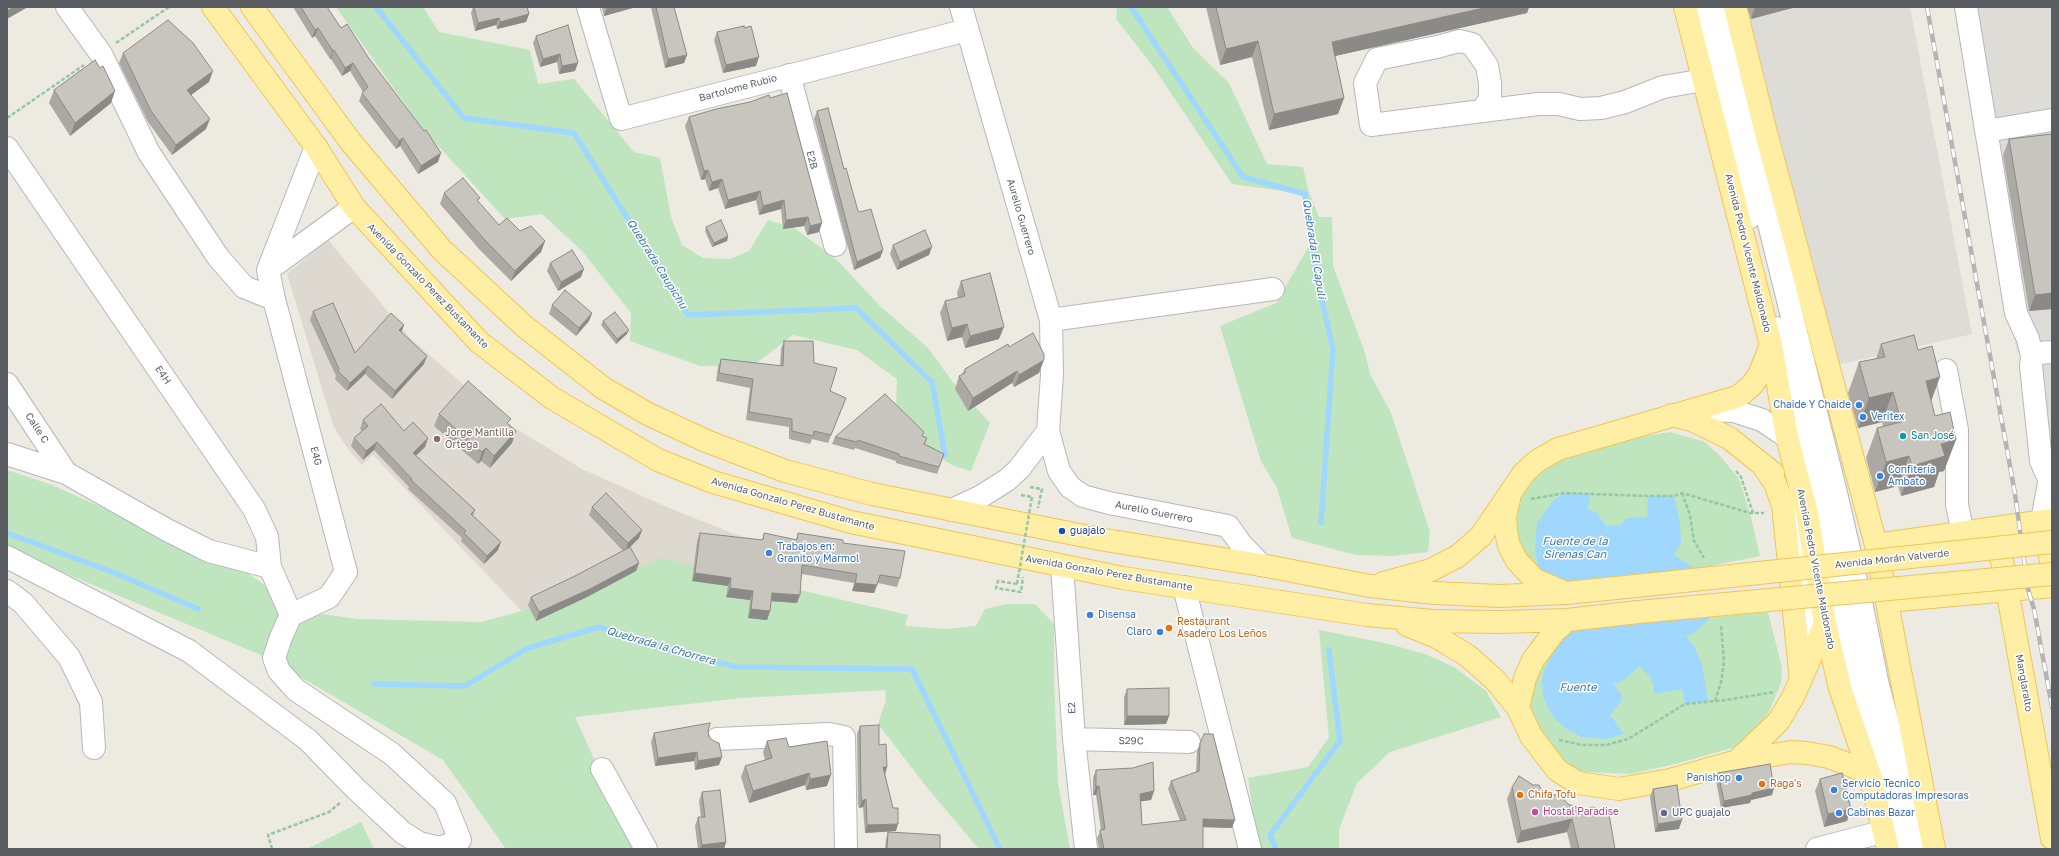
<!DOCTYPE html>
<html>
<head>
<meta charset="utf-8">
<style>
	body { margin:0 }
	#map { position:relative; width:2059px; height:856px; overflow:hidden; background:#edeae1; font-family:"Golos Text",sans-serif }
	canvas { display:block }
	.frame { position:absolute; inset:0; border:8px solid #5a5e63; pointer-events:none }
</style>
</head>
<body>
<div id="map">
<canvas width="2059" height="856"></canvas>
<div class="frame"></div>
</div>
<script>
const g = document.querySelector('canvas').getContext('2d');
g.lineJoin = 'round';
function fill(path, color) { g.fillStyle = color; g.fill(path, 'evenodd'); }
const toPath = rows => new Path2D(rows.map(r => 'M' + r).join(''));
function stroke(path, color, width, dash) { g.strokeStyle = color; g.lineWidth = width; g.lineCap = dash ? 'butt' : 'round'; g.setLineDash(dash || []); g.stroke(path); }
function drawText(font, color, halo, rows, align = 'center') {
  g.font = font + ' "Golos Text",sans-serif'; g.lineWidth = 3; g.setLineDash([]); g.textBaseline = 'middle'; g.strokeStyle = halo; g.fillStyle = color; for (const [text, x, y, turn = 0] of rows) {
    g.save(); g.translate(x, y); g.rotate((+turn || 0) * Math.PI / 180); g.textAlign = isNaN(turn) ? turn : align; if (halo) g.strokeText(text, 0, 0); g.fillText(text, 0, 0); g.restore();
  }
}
fill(toPath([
	[1734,7,1910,7,1972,334,1824,368],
	[1954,7,2052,7,2052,477,2036,362,2017,352]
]), '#dedcd6');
fill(toPath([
	[328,240,411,339,510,425,582,469,669,508,755,542,744,615,535,625,373,455,362,465,349,450,334,428,287,274]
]), '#ddd9d0');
fill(toPath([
	[336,7,423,7,439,32,530,50,538,84,574,79,634,152,660,158,671,217,682,245,703,258,730,259,749,251,768,220,796,229,837,260,879,305,928,348,952,381,990,423,971,471,954,466,928,451,896,410,897,379,857,350,793,335,754,365,700,366,630,341,631,313,582,251,542,214,505,219,422,128],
	[1117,7,1167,7,1193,48,1229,83,1267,164,1303,167,1308,190,1319,217,1332,217,1333,266,1365,353,1370,374,1391,413,1430,532,1428,552,1393,556,1356,555,1292,538,1277,488,1261,461,1220,326,1276,303,1312,241,1305,194,1232,184,1152,65,1116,19],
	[1670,432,1705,442,1722,458,1739,479,1750,513,1760,556,1696,569,1542,585,1505,516,1537,461,1616,441],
	[7,470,52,485,246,572,300,611,358,619,481,622,529,609,662,558,908,615,905,626,946,629,976,626,985,609,1007,604,1035,604,1054,624,1054,679,1058,783,1070,849,979,849,929,790,878,724,886,700,885,690,741,698,575,717,635,849,506,849,443,760,268,658,7,549],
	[1768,612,1782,668,1781,683,1769,712,1760,725,1735,747,1679,763,1631,774,1586,772,1570,768,1553,754,1519,698,1552,641,1574,630],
	[1319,630,1389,644,1425,654,1454,667,1486,691,1501,717,1390,752,1357,783,1339,829,1339,849,1261,849,1255,827,1248,778,1308,767,1329,737],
	[361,822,374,849,307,849]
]), '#bee5bd');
fill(toPath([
	[1565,493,1591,493,1587,509,1597,513,1606,526,1620,525,1627,518,1647,517,1648,496,1674,496,1680,522,1681,543,1674,555,1696,569,1574,588,1542,585,1535,550,1537,523,1553,501],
	[1710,618,1696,632,1686,636,1695,648,1702,664,1708,701,1685,704,1682,689,1654,694,1654,685,1650,677,1639,666,1628,677,1620,682,1613,684,1621,694,1621,702,1610,715,1624,734,1607,739,1581,737,1567,729,1555,719,1548,708,1543,695,1542,680,1545,669,1559,642,1574,630,1679,619]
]), '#9fd7ff');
stroke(toPath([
	[376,7,464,118,574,133,688,315,856,308,932,382,945,455],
	[1131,7,1243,177,1305,194,1317,279,1333,349,1321,523],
	[7,533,115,573,198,609],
	[374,684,465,686,528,648,599,627,662,648,737,667,912,669,1000,849],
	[1276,849,1270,835,1340,741,1329,650]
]), '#9fd7ff', 5.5);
const minor = toPath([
	[67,7,101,54,149,153,218,257,244,287,274,299],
	[588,7,621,119,967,30],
	[961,7,1051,320,1052,375,1048,431,1059,471,1070,487,1083,496,1109,503,1228,526,1241,544,1261,565],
	[1698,7,1750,217],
	[1715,7,1836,493,1861,602,1877,681,1906,794,1916,849],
	[1966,7,2016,313,2028,339,2032,356,2031,366,2041,461,2052,486],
	[789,75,835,245],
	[1483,110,1490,98,1490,83,1487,66,1472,44,1459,41,1437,47,1377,59,1365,83,1371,125,1538,104,1559,104,1580,109,1601,108,1625,102,1663,87,1704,80],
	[1986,131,2052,120],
	[7,148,254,509,267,537,270,567,291,615],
	[268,270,354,207],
	[1051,320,1273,289],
	[1777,328,1810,461,1899,849],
	[2032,356,2038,353,2052,352],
	[1946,370,1957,430,1957,505,1963,533],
	[7,384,66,473],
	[1699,410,1734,411,1762,420,1787,437,1796,446],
	[7,454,66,473,167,530,209,551,270,567],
	[1796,509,1814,650],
	[952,510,980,497,1007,480,1019,469,1048,431],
	[2042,521,2049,483],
	[7,557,189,651,308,740,356,789,402,832,419,843,440,848,460,840,445,803,392,754,296,690,279,671,274,658,281,637,291,615],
	[1062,566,1074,739,1086,849],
	[1184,587,1250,849],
	[7,591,23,603,69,657,91,702,94,748],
	[291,615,329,597,346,572,274,299,268,270,316,147],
	[717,739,829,734,844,737,846,849],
	[1074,739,1189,742],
	[602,769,646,849],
	[1817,849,1885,831]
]);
const major = toPath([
	[213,7,316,147,354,207,479,342,552,398,658,460,713,482,851,522,1123,578,1367,615,1433,621,1500,622,1567,620,1638,612],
	[252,7,350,141,442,250,524,326,603,388,648,414,706,441,785,471,872,494,1105,540,1261,565,1370,586,1435,593,1500,596,1566,593,1636,586],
	[1685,7,1771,345,1787,437,1807,513,1825,624,1840,688,1870,775,1888,849],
	[1735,7,1765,129,1876,545,1934,849],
	[1672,415,1692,420,1729,438,1773,473],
	[1762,464,1775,483,1783,505,1801,680],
	[1509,499,1505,516,1506,531,1509,546,1517,561,1535,580,1561,591],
	[2042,524,2052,565],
	[1996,528,2052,838],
	[1876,545,2052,520],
	[1383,583,1431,570,1458,556,1481,536,1523,474,1537,461,1558,449,1737,397,1744,392,1752,385,1759,375,1771,345],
	[1887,601,2052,586],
	[1407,625,1437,637,1468,656,1495,680,1518,708,1531,736,1557,770,1578,783,1619,789,1670,780,1737,761,1791,752,1807,753,1829,757,1850,765,1870,775],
	[1518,708,1525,678,1533,660,1554,632,1567,620],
	[1737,761,1775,725,1780,719,1793,697,1825,624]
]);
stroke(minor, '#b4b8bc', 24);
stroke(major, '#f2c455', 24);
stroke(toPath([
	[116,43,169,7],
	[7,118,84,65],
	[1736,471,1741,477,1753,513],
	[1030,487,1042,489,1038,508],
	[1682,493,1690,515,1694,541,1704,558],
	[1021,495,1032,497],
	[1531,499,1565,493,1648,496,1674,496,1682,493,1750,513,1764,513],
	[1017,584,998,581,996,588,1021,592,1023,577],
	[1715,701,1721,682,1724,662,1721,625],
	[1559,740,1582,745,1606,745,1628,739,1685,704,1726,700,1774,692],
	[272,849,268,835,329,812,341,802]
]), '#96c6a4', 2.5, [4, 2]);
stroke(minor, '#fff', 22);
stroke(major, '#ffefa4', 22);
const rail = toPath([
	[1927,7,2015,494,2028,589,2034,609,2052,707]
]);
stroke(rail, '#b3b4b4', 4.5);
stroke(rail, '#fff', 3, [9]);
const majorBridge = toPath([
	[1636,586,2052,542],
	[1638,612,2052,574]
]);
stroke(majorBridge, '#f2c455', 24, []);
stroke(toPath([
	[1017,584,1032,497]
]), '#96c6a4', 2.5, [4, 2]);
stroke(majorBridge, '#ffefa4', 22);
fill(toPath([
	[293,7,327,7,341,28,368,57,438,162,418,174,400,146,396,149,359,101,362,93,363,92,350,71,342,76,331,59,330,59,315,36,312,38],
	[473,7,528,7,527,8,529,14,526,22,497,29,496,25,475,31,471,13],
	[602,7,636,7,604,16],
	[651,7,674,7,687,55,684,63,665,68],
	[1206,7,1529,7,1527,13,1335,56,1344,98,1338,114,1269,130,1252,57,1220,65],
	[1747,7,1796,7,1751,19],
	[568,25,575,71,559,74,557,62,540,67,533,43,536,36],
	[717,32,756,66,723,73,714,40],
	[123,53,209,82,191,95,206,129,172,155,148,122,119,63],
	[54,90,111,103,70,136,49,103],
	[750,102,819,232,807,235,804,226,783,229,781,209,759,215,756,200,725,209,718,188,709,191,705,179,701,180,685,126,689,117],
	[817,111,844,169,858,211,883,250,880,258,854,270,814,119],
	[2052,134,2052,309,2029,311,2003,155,2009,139],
	[444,193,478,202,499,225,520,231,545,241,541,252,511,281,479,249,440,204],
	[706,227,728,236,727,241,712,247,705,231],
	[893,245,929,255,897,270,890,254],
	[550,263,581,277,558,291,547,271],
	[961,281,999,339,965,348,962,337,947,341,940,313,945,301,958,298,957,293],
	[552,305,592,313,589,321,576,336,549,314],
	[313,311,355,353,404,325,401,332,424,364,392,399,365,374,347,391,335,379,336,376,310,320],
	[603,321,627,334,616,344,601,325],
	[784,341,814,363,830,391,846,398,828,443,812,439,810,444,789,439,789,427,746,420,750,388,716,381,718,367,721,359,780,366,781,349],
	[1881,344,1931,402,1944,471,1939,472,1934,487,1901,496,1898,486,1875,492,1866,458,1877,428,1883,426,1882,422,1858,428,1848,393,1859,362,1876,359],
	[1009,347,1039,373,1014,387,1012,383,968,411,955,389,959,376,962,374,965,369],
	[439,414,509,424,516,431,512,443,490,468,481,461,478,464,434,426],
	[363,420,404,431,428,438,425,447,416,456,475,510,473,516,498,550,484,564,461,541,462,538,408,489,409,487,374,450,363,460,351,446,354,438,362,431,360,429],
	[922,436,927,438,925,444,944,454,937,474,896,463,896,461,855,448,854,450,832,444,835,437],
	[592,507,642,530,639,538,629,547,639,563,636,571,587,597,536,621,528,605,531,597,575,576,623,551,589,515],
	[700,533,762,540,764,533,796,540,798,533,843,543,900,578,897,587,878,583,874,593,852,591,854,583,802,574,797,603,771,601,770,611,767,620,748,618,750,600,726,597,728,586,692,581,697,541],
	[1127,689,1169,716,1166,724,1124,725,1124,697],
	[860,726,879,745,896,831,865,833,863,807,859,808,858,804,857,734],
	[708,731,719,765,695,770,694,761,655,766,651,742,654,733],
	[767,741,789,747,827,786,806,790,805,785,749,803,741,777,745,766,765,760,763,752],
	[1200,743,1232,828,1203,827,1203,849,1099,849,1097,838,1101,830,1096,795,1093,795,1093,778,1096,770,1154,791,1151,800,1141,801,1142,825,1180,821,1168,789,1171,781,1196,772,1197,751],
	[1718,773,1772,795,1751,800,1750,803,1721,808,1716,780],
	[1820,779,1847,821,1824,827,1815,791],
	[1512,787,1544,795,1568,804,1615,849,1571,849,1567,832,1517,843,1507,799],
	[1653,789,1679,829,1655,832,1650,797],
	[702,792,726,842,724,849,698,849,695,826,698,817,701,817,699,801],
	[888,832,940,849,885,849,886,839]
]), '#aca9a4');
fill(toPath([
	[13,7,28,7,7,19,7,11],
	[609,7,636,7,604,16,607,8],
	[1488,7,1529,7,1527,13,1326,58,1332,42],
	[1755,7,1796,7,1751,19],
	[529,14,526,22,497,29,500,22],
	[499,18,496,25,475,31,478,23],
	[318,28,315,36,312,38,315,30],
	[1258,41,1252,57,1220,65,1226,49],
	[334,50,331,59,330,59,333,51],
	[560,54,557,62,540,67,543,59],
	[687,55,684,63,665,68,668,59],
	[759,57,756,66,723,73,726,65],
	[353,63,350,71,342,76,345,68],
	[578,63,575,71,559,74,562,66],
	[213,71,209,82,184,100,187,90],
	[115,91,111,103,70,136,75,123],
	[1344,98,1338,114,1269,130,1274,114],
	[210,119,206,129,172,155,176,145],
	[403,138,400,146,396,149,399,141],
	[441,153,438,162,418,174,421,166],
	[708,170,705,179,701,180,704,171],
	[722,179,718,188,709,191,712,182],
	[760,191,756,200,725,209,728,200],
	[784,200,781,209,759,215,763,206],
	[808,217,804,226,783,229,786,220],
	[822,223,819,232,807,235,810,226],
	[728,236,727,241,712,247,714,243],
	[545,241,541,252,511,281,515,271],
	[932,247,929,255,897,270,900,262],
	[883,250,880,258,854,270,857,262],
	[584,269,581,277,558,291,561,282],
	[2052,293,2052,309,2029,311,2035,295],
	[592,313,589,321,576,336,579,328],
	[967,324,962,337,947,341,952,328],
	[404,325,401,333,399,330],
	[1004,327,999,339,965,348,970,336],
	[629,330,627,334,616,344,617,339],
	[427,356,424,364,392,399,395,391],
	[1044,360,1039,373,1014,387,1019,375],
	[368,366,365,374,347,391,350,383],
	[1017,371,1012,383,968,411,973,398],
	[1940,377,1929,407,1926,381],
	[1893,392,1882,422,1858,428,1869,398],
	[516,431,512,443,490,468,494,456],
	[428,438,425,447,410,461,413,453],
	[1956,440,1944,471,1939,472,1934,487,1901,496,1912,466,1941,444],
	[377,442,374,450,363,460,366,451],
	[486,448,481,461,478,464,482,452],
	[1909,456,1898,486,1875,492,1886,462],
	[642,530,639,538,625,552,628,543],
	[501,542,498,550,484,564,487,556],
	[639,563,636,571,587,597,536,621,539,612],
	[695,573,731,578,728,586,692,581],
	[855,583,877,585,874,593,852,591],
	[730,588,753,591,750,600,726,597],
	[772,593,800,595,797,603,769,601],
	[751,609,770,611,767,620,748,618],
	[1127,716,1169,716,1166,724,1124,725],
	[697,752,694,761,655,766,658,758],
	[722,757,719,765,695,770,698,761],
	[883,767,887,767,885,775],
	[809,773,805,785,749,803,753,791],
	[831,775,827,786,806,790,810,779],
	[1099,786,1096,795,1093,795,1096,787],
	[1774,788,1772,795,1751,800,1750,803,1721,808,1724,801,1752,793],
	[1154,791,1151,800,1137,802,1140,794],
	[866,799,863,807,859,808,862,801],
	[1851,809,1847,821,1824,827,1828,814],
	[1203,819,1235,820,1232,828,1200,827],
	[1572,819,1567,832,1517,843,1521,831],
	[1682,820,1679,829,1655,832,1658,824],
	[898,824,896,831,865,833,867,825],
	[726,842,724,849,700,849,702,845]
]), '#8c8a86');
const building = toPath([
	[7,7,13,7,7,11,7,7],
	[301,7,327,7,341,28,347,24,368,57,424,131,426,130,441,153,421,166,403,138,399,141,362,93,368,87,353,63,345,68,334,50,333,51,318,28,315,30,301,7],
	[474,7,527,7,529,14,500,22,499,18,478,23,474,7],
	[656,7,674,7,687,55,668,59,656,7],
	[1216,7,1488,7,1332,42,1344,98,1274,114,1258,41,1226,49,1216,7],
	[168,20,193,43,213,71,187,90,210,119,176,145,151,111,123,53,168,20],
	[568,25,578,63,562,66,560,54,543,59,536,36,568,25],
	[744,26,744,28,751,26,759,57,726,65,717,32,744,26],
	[95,60,100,68,103,66,115,91,75,123,54,90,95,60],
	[787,93,822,223,810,226,808,217,786,220,784,200,763,206,760,191,728,200,722,179,712,182,708,170,704,171,689,117,716,109,750,102,769,95,770,98,787,93],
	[828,108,844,169,846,168,858,211,860,212,871,209,883,250,857,262,817,111,828,108],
	[2052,134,2052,293,2035,295,2009,139,2052,134],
	[463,178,480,198,477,200,499,225,507,218,520,231,531,226,545,241,515,271,483,238,444,193,463,178],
	[721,220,728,236,714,243,706,227,721,220],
	[925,230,932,247,900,262,893,245,925,230],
	[572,250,584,269,561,282,550,263,572,250],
	[990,273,1004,327,970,336,967,324,952,328,945,301,965,296,961,281,990,273],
	[565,290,592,313,579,328,552,305,565,290],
	[333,303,355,353,391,313,404,325,399,330,427,356,395,391,368,366,350,383,338,371,339,369,313,311,333,303],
	[615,312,629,330,617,339,603,321,615,312],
	[1033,333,1044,354,1044,360,1019,375,1017,371,973,398,959,376,965,373,965,369,1008,344,1009,347,1033,333],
	[1914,335,1918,350,1932,346,1940,377,1926,381,1935,416,1950,412,1956,440,1941,444,1945,456,1912,466,1909,456,1886,462,1877,428,1901,422,1893,392,1869,398,1859,362,1885,357,1881,344,1914,335],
	[784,341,813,341,814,363,837,368,830,391,846,398,831,435,814,431,813,436,792,431,792,419,749,412,753,379,719,373,721,359,783,366,784,341],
	[468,381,511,419,507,423,516,431,494,456,486,448,482,452,439,414,468,381],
	[885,394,924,432,922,436,927,438,924,444,944,454,939,467,899,456,899,454,858,440,857,442,835,437,885,394],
	[381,404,404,431,413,422,428,438,413,453,475,510,471,514,501,542,487,556,464,533,466,531,411,480,412,479,377,442,366,451,354,438,368,426,363,420,381,404],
	[606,493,642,530,628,543,592,507,606,493],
	[700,533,763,540,764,533,797,540,798,533,843,540,843,543,905,551,900,578,880,575,877,585,855,583,857,574,802,565,800,595,772,593,770,611,751,609,753,591,730,588,731,578,695,573,700,533],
	[630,547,639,563,590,589,539,612,531,597,575,576,630,547],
	[1169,688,1169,716,1127,716,1127,689,1169,688],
	[710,723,708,731,709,737,714,741,719,743,722,757,698,761,697,752,658,758,654,733,710,723],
	[879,725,879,745,886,744,887,767,883,767,893,808,898,808,898,824,867,825,866,799,862,801,861,796,860,726,879,725],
	[1204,734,1213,734,1235,820,1203,819,1203,849,1104,849,1100,830,1105,829,1099,786,1096,787,1096,770,1133,768,1153,762,1154,791,1140,794,1142,825,1186,820,1171,781,1199,771,1200,743,1204,734],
	[786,738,789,747,827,741,831,775,810,779,809,773,753,791,745,766,772,758,767,741,786,738],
	[1770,764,1774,788,1752,793,1752,795,1724,801,1718,773,1770,764],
	[1842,773,1851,809,1828,814,1820,779,1842,773],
	[1519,776,1533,785,1539,785,1544,795,1560,795,1568,804,1584,810,1592,807,1599,809,1608,808,1615,849,1579,849,1572,819,1521,831,1512,787,1519,776],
	[1677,785,1682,820,1658,824,1653,789,1677,785],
	[720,790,726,842,702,845,698,817,705,817,702,792,720,790],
	[888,832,940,835,940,849,887,849,888,832]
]);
fill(building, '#c8c5bf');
stroke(building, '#8c8a86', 1);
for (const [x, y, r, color] of [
	[1859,405,4,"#3f7fe0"],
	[1863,417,4,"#3f7fe0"],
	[1903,436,4,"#0f9aa8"],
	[437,439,4,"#8d6e63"],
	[1880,476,4,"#3f7fe0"],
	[1062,531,4,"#1a4fb4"],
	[769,553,4,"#3f7fe0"],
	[1090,615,4,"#3f7fe0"],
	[1169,628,4,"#e8710a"],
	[1160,632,4,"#3f7fe0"],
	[1739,778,4,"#3f7fe0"],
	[1762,784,4,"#e8710a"],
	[1834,790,4,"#3f7fe0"],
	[1520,795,4,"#e8710a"],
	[1535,812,4,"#d1479c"],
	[1664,813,4,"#5c6f8a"],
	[1839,813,4,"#3f7fe0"]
]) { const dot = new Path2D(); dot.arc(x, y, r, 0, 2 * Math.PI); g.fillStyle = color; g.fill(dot); stroke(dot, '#fff', 1.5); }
drawText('10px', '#5a5e63', '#fff', [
	["Bartolome Rubio",738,88,-15],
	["E2B",812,160,75],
	["Aurelio Guerrero",1021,217,74],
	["Avenida Pedro Vicente Maldonado",1748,253,76],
	["Avenida Gonzalo Perez Bustamante",428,286,46],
	["E4H",163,375,56],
	["Calle C",37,428,57],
	["E4G",316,456,75],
	["Avenida Gonzalo Perez Bustamante",793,504,16],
	["Aurelio Guerrero",1154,512,11],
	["Avenida Morán Valverde",1892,559,-6],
	["Avenida Pedro Vicente Maldonado",1816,569,79],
	["Avenida Gonzalo Perez Bustamante",1109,573,10],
	["Manglaralto",2024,683,80],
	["E2",1072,708,-94],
	["S29C",1131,741,1]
]);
drawText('10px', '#366cbe', '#fff', [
	["Chaide Y Chaide",1851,405,"right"],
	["Veritex",1871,417],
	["Confitería",1888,470],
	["Ambato",1888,482],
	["Trabajos en:",777,547],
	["Granito y Marmol",777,559],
	["Disensa",1098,615],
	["Claro",1152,632,"right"],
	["Panishop",1731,778,"right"],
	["Servicio Tecnico",1842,784],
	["Computadoras Impresoras",1842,796],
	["Cabinas Bazar",1847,813]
], 'left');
drawText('10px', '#785e54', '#fff', [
	["Jorge Mantilla",445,433],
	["Ortega",445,445]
], 'left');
drawText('10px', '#0d838f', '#fff', [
	["San José",1911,436]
], 'left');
drawText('10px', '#164399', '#fff', [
	["guajalo",1070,531]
], 'left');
drawText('10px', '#c56008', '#fff', [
	["Restaurant",1177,622],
	["Asadero Los Leños",1177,634],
	["Raga's",1770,784],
	["Chifa Tofu",1528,795]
], 'left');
drawText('10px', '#b23c85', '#fff', [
	["Hostal Paradise",1543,812]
], 'left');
drawText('10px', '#4e5e75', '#fff', [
	["UPC guajalo",1672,813]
], 'left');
drawText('italic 11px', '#3c78b1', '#fff', [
	["Quebrada El Capuli",1314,249,81],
	["Quebrada Caupichu",657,264,58],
	["Fuente de la",1575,542],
	["Sirenas Can",1575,555],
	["Quebrada la Chorrera",661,646,16],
	["Fuente",1578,688]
]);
</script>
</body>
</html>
